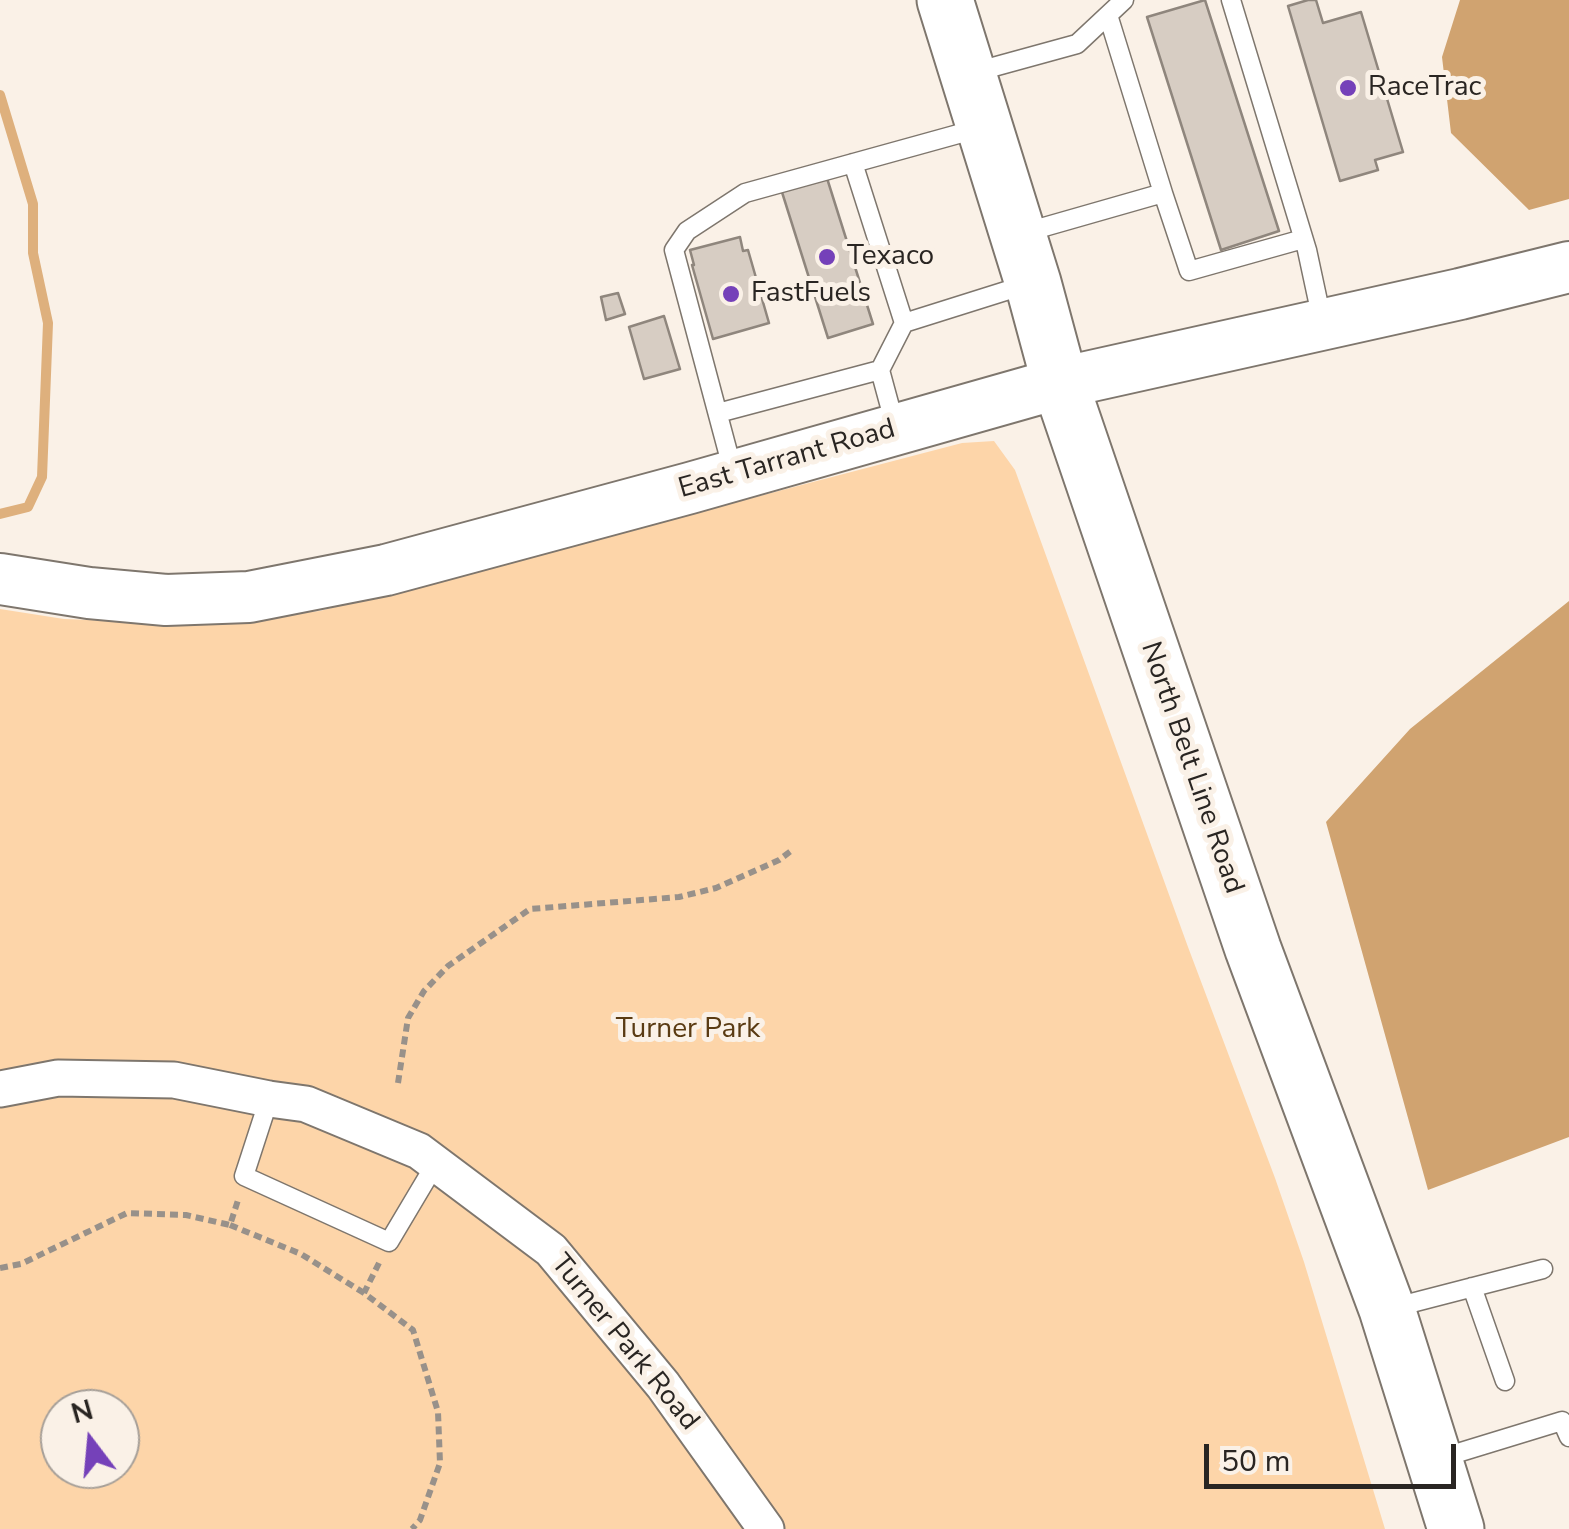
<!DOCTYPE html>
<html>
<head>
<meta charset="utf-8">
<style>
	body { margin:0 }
	#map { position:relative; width:1569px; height:1529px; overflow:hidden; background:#faf1e7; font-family:"Nunito Sans",sans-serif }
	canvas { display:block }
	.north { position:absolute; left:40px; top:1389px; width:100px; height:100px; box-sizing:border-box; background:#faf1e7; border:2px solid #a69f98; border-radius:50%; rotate:344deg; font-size:28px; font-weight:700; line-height:40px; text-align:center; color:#292522 }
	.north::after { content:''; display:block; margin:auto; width:35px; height:45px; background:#7541b9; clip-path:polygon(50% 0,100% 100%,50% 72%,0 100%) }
	.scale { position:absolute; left:1204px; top:1444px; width:252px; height:45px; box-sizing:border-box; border:5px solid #292522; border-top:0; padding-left:12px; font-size:30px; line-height:35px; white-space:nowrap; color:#292522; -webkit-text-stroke:8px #faf1e7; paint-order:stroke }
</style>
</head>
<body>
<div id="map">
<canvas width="1569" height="1529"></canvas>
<div class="north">N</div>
<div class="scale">50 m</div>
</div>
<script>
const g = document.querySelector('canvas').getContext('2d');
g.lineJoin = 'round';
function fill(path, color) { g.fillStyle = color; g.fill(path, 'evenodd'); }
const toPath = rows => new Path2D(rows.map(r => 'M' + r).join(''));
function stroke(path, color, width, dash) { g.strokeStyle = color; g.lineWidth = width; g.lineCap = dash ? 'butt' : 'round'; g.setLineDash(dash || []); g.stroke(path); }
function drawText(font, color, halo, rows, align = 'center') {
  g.font = font + ' "Nunito Sans",sans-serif'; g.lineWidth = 10; g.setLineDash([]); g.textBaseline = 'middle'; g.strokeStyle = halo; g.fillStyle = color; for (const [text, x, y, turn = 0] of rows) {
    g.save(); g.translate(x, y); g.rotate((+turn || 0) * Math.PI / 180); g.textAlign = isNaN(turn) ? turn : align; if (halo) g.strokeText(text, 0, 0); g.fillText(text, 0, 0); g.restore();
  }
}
fill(toPath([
	[994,441,1015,470,1188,947,1275,1178,1304,1262,1385,1529,0,1529,0,609,64,619,196,624,320,611,962,443],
	[60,1409,120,1409,120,1469,60,1469]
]), '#fdd5a9');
fill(toPath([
	[1460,0,1569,0,1569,199,1529,210,1451,133,1442,57],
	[1569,601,1569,1137,1428,1190,1326,822,1410,729]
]), '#d0a370');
stroke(toPath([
	[0,95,33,204,33,253,48,323,42,477,28,507,0,514]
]), '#deb07d', 10);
const building = toPath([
	[1205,0,1279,231,1221,250,1147,17,1205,0],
	[1308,0,1316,0,1323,23,1361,12,1403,152,1375,160,1378,170,1340,181,1288,6,1308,0],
	[826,175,873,324,828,338,781,189,826,175],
	[740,237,743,251,748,250,769,323,713,339,692,265,694,265,690,250,740,237],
	[618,293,625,314,606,320,601,297,618,293],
	[664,316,680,369,644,379,629,327,664,316]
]);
fill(building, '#d7cdc3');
stroke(building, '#8f867d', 2.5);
const lane = toPath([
	[1231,0,1307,250,1322,320],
	[975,72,1077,44,1124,0],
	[853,163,904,323],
	[1163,193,1189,271,1303,239],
	[1023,233,1163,193,1108,15],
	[718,413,880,370],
	[896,429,880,370,904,323,1028,284],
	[734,475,674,250,687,231,745,193,980,128],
	[269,1099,244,1176,389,1242,436,1163],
	[1472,1287,1505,1381],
	[1392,1308,1543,1269],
	[1441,1458,1562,1421,1569,1437]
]);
const street = toPath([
	[0,1089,58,1078,174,1080,269,1099,306,1104,419,1151,551,1250,663,1385,766,1529]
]);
const secondary = toPath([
	[0,579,89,593,166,600,249,597,386,570,690,488,1060,383,1460,294,1569,267]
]);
const primary = toPath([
	[945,0,1033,283,1060,383,1253,949,1387,1309,1456,1529]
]);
stroke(lane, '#7e766d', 21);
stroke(street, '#7e766d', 39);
stroke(secondary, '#7e766d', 54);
stroke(primary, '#7e766d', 59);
stroke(toPath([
	[398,1083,408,1018,424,991,448,966,530,909,679,897,716,888,779,860,791,851],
	[230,1225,301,1254,364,1293],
	[379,1263,364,1293,413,1330,438,1412,440,1463,420,1520,412,1529],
	[0,1268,21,1264,127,1213,186,1215,230,1225,239,1197]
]), '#98918a', 6, [8, 5]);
stroke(lane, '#fff', 18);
stroke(street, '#fff', 35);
stroke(secondary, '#fff', 50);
stroke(primary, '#fff', 55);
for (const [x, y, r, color] of [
	[1348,88,10,"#7541b9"],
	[827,257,10,"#7541b9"],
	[731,294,10,"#7541b9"]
]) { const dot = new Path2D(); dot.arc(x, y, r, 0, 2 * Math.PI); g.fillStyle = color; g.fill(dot); stroke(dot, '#faf1e7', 4); }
drawText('28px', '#292522', '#faf1e7', [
	["RaceTrac",1368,88],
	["Texaco",847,257],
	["FastFuels",751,294]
], 'left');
drawText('28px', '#292522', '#faf1e7', [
	["East Tarrant Road",787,460,-16],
	["North Belt Line Road",1191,768,71],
	["Turner Park Road",624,1343,51]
]);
drawText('28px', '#5a3b13', '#faf1e7', [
	["Turner Park",688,1030]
]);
</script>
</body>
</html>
